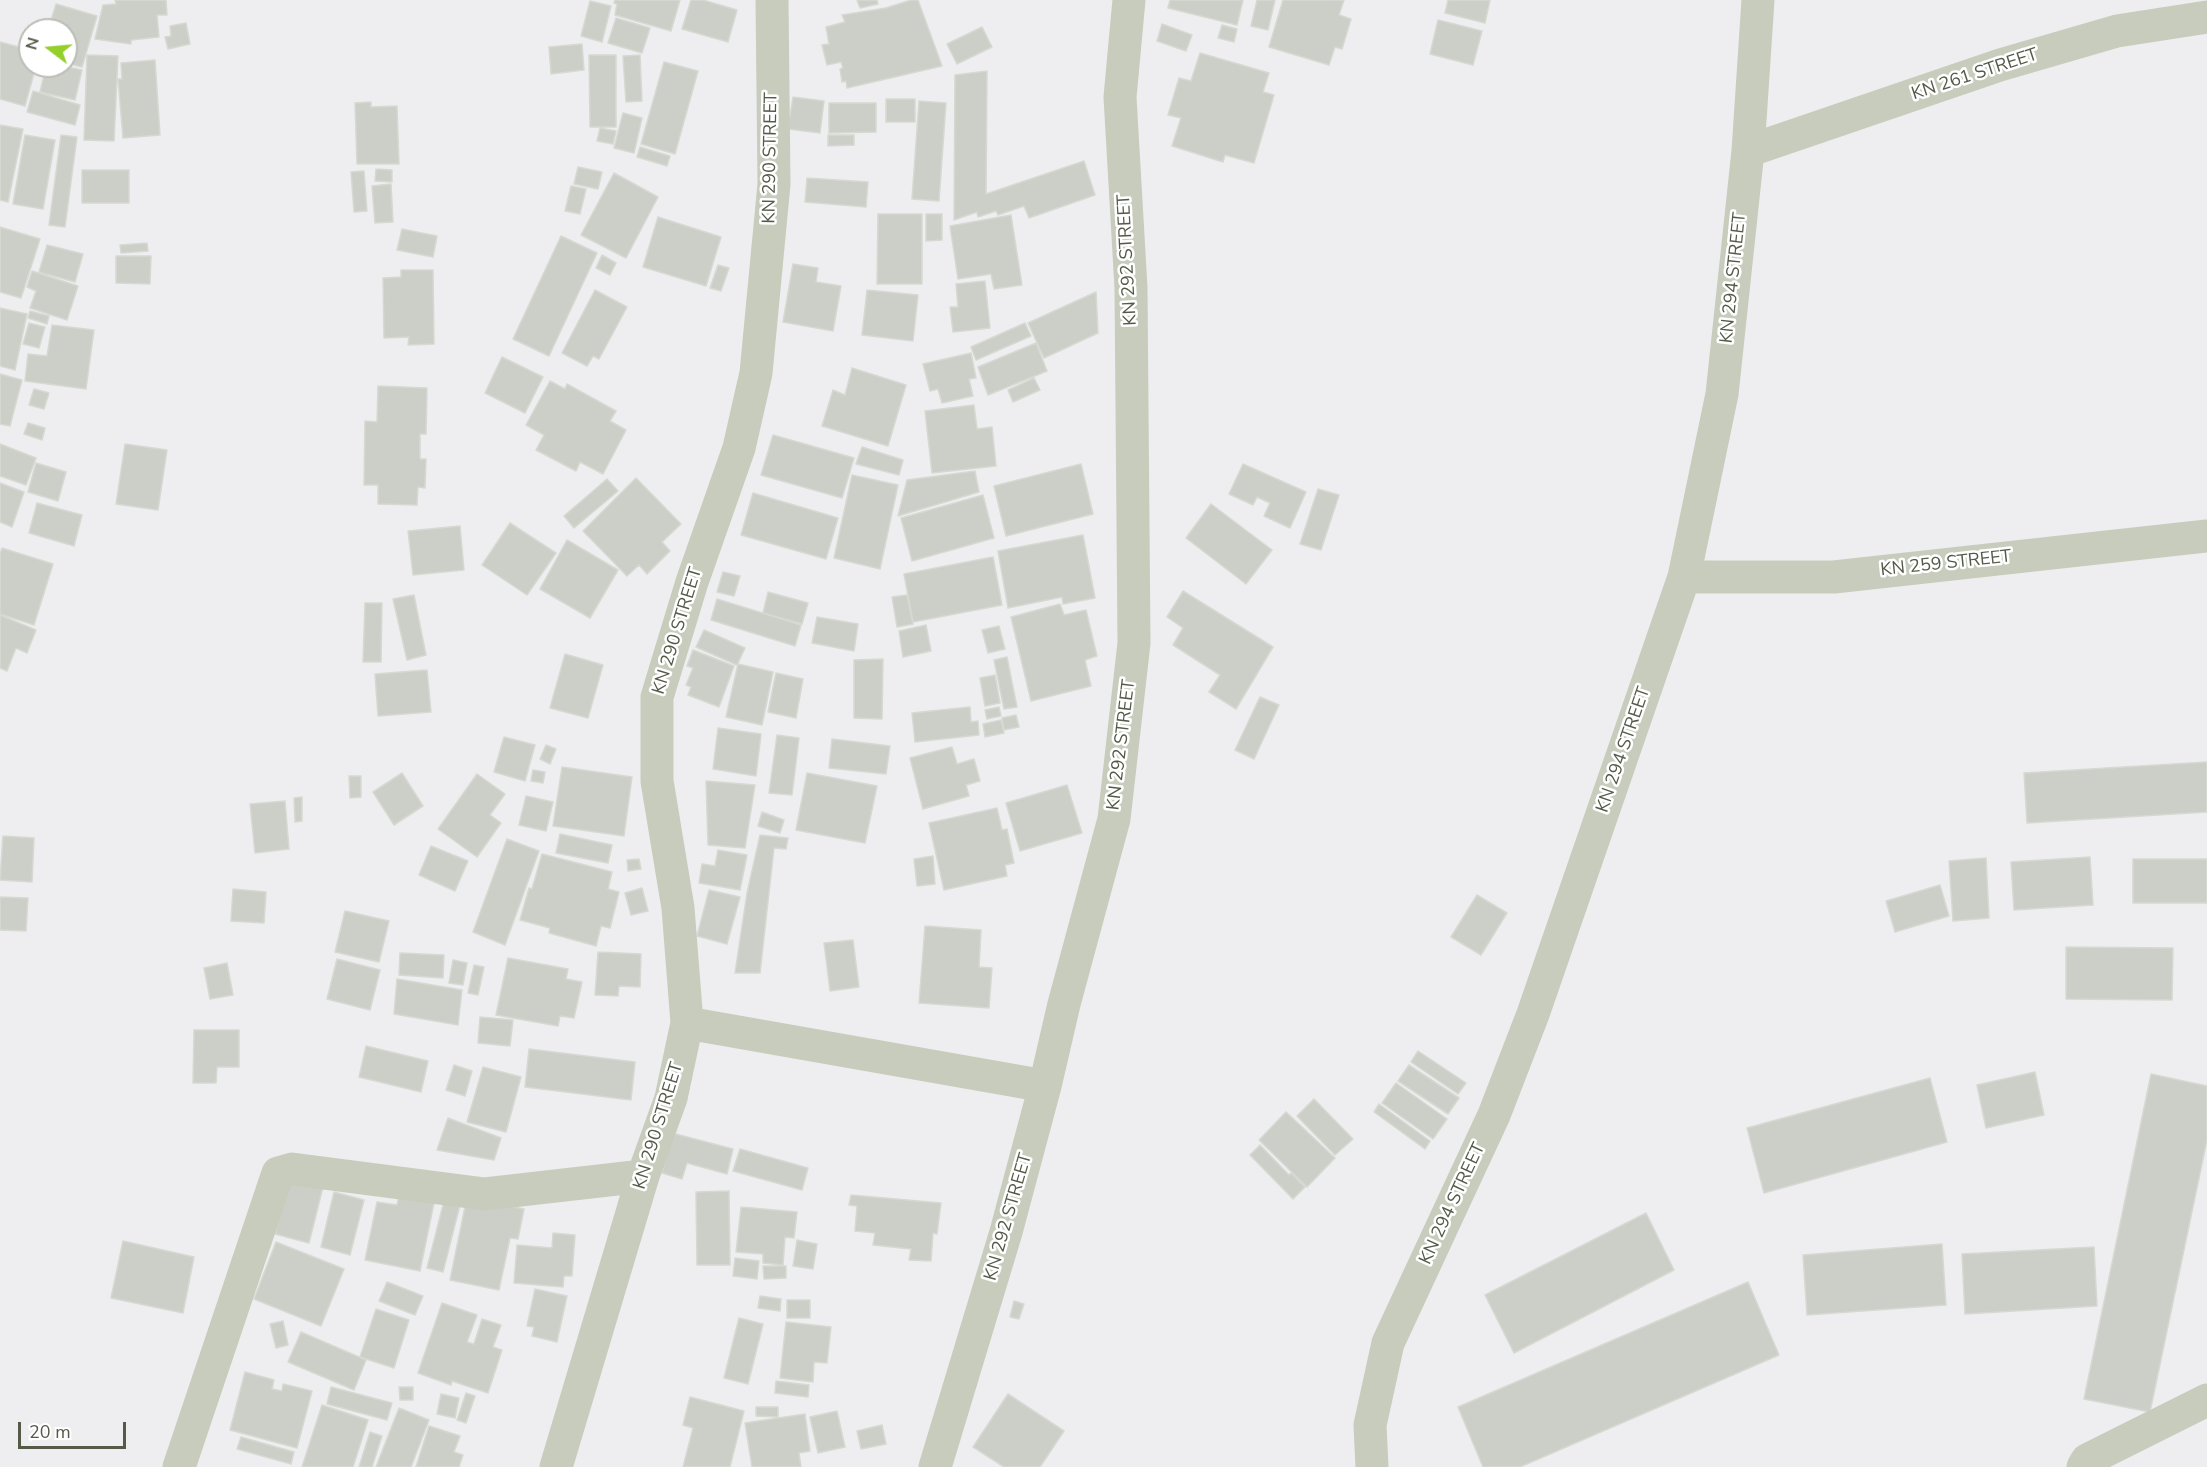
<!DOCTYPE html>
<html>
<head>
<meta charset="utf-8">
<style>
	body { margin:0 }
	#map { position:relative; width:2207px; height:1467px; overflow:hidden; background:#eeeef0; font-family:"Nunito Sans",sans-serif }
	canvas { display:block }
	.north { position:absolute; left:18px; top:18px; width:60px; height:60px; box-sizing:border-box; background:#fff; border:2px solid #bbbdb6; border-radius:50%; rotate:286deg; font-size:16px; font-weight:700; line-height:24px; text-align:center; color:#555948 }
	.north::after { content:''; display:block; margin:auto; width:21px; height:27px; background:#95cf29; clip-path:polygon(50% 0,100% 100%,50% 72%,0 100%) }
	.scale { position:absolute; left:18px; top:1422px; width:108px; height:27px; box-sizing:border-box; border:3px solid #555948; border-top:0; padding-left:8px; font-size:18px; line-height:21px; white-space:nowrap; color:#555948; -webkit-text-stroke:4px #fff; paint-order:stroke }
</style>
</head>
<body>
<div id="map">
<canvas width="2207" height="1467"></canvas>
<div class="north">N</div>
<div class="scale">20 m</div>
</div>
<script>
const g = document.querySelector('canvas').getContext('2d');
g.lineJoin = 'round';
function fill(path, color) { g.fillStyle = color; g.fill(path, 'evenodd'); }
const toPath = rows => new Path2D(rows.map(r => 'M' + r).join(''));
function stroke(path, color, width, dash) { g.strokeStyle = color; g.lineWidth = width; g.lineCap = dash ? 'butt' : 'round'; g.setLineDash(dash || []); g.stroke(path); }
function drawText(font, color, halo, rows, align = 'center') {
  g.font = font + ' "Nunito Sans",sans-serif'; g.lineWidth = 5; g.setLineDash([]); g.textBaseline = 'middle'; g.strokeStyle = halo; g.fillStyle = color; for (const [text, x, y, turn = 0] of rows) {
    g.save(); g.translate(x, y); g.rotate((+turn || 0) * Math.PI / 180); g.textAlign = isNaN(turn) ? turn : align; if (halo) g.strokeText(text, 0, 0); g.fillText(text, 0, 0); g.restore();
  }
}
const building = toPath([
	[115,0,166,0,167,15,157,15,159,37,131,40,131,44,95,39,103,5,116,4,115,0],
	[615,0,680,0,671,31,615,15,617,4,614,3,615,0],
	[691,0,703,0,737,10,728,42,682,29,691,0],
	[857,0,877,0,878,4,860,8,857,0],
	[911,0,918,0,942,66,847,88,846,81,842,82,840,69,843,68,841,62,827,65,822,45,829,44,826,27,845,22,842,15,886,8,911,0],
	[1170,0,1243,0,1237,25,1168,8,1170,0],
	[1257,0,1275,0,1268,30,1251,26,1257,0],
	[1283,0,1344,0,1339,15,1351,19,1342,49,1335,47,1329,65,1269,47,1283,0],
	[1448,0,1490,0,1485,23,1445,13,1448,0],
	[590,1,611,6,602,42,581,36,590,1],
	[56,4,97,16,82,67,66,63,66,30,48,30,56,4],
	[616,18,650,28,642,53,608,43,616,18],
	[1438,20,1482,31,1473,65,1430,54,1438,20],
	[186,23,190,44,168,49,165,37,171,36,170,26,186,23],
	[1162,24,1192,35,1186,51,1157,41,1162,24],
	[1222,25,1237,29,1234,42,1218,38,1222,25],
	[982,27,992,47,957,64,947,44,982,27],
	[0,42,30,50,30,66,36,66,25,106,0,99,0,42],
	[582,44,584,70,551,74,549,47,582,44],
	[1200,53,1269,73,1263,92,1274,95,1254,163,1225,155,1223,162,1172,146,1181,118,1168,115,1179,78,1191,81,1200,53],
	[87,55,118,56,114,141,84,140,87,55],
	[589,55,616,55,616,127,590,127,589,55],
	[640,55,642,101,626,102,623,56,640,55],
	[155,60,160,135,123,138,118,79,122,79,121,63,155,60],
	[664,62,698,71,675,154,641,144,664,62],
	[46,66,63,66,82,70,75,100,40,92,46,66],
	[987,71,986,194,1084,161,1095,195,1029,218,1024,206,998,215,996,211,978,217,977,212,954,220,955,75,987,71],
	[33,91,80,105,75,125,27,112,33,91],
	[793,97,824,101,820,133,788,129,793,97],
	[886,99,915,99,915,122,886,122,886,99],
	[919,101,946,103,939,201,912,199,919,101],
	[371,102,371,107,397,106,399,164,357,164,355,103,371,102],
	[829,103,876,103,876,132,829,133,829,103],
	[623,113,642,118,634,153,614,148,623,113],
	[0,125,23,129,8,202,0,200,0,125],
	[600,128,616,131,613,144,597,141,600,128],
	[25,135,55,140,43,209,13,204,25,135],
	[61,135,77,137,65,227,49,225,61,135],
	[828,135,854,135,854,145,828,146,828,135],
	[640,147,670,156,667,166,637,157,640,147],
	[578,167,602,172,598,189,574,184,578,167],
	[376,169,392,170,392,182,375,181,376,169],
	[82,170,129,170,129,203,82,203,82,170],
	[364,171,367,211,354,212,351,172,364,171],
	[614,173,658,197,626,258,581,235,614,173],
	[807,178,868,182,866,207,805,202,807,178],
	[391,184,393,222,375,223,372,186,391,184],
	[571,186,586,189,580,214,565,211,571,186],
	[878,214,922,214,922,284,877,284,878,214],
	[926,214,942,214,942,240,926,241,926,214],
	[1011,215,1022,285,994,289,991,274,958,279,950,226,1011,215],
	[658,217,721,237,706,286,643,267,658,217],
	[0,227,40,239,21,298,0,292,0,227],
	[402,229,437,236,433,257,397,250,402,229],
	[561,236,597,253,549,356,513,339,561,236],
	[147,243,148,251,121,253,120,245,147,243],
	[47,245,83,254,75,282,39,272,47,245],
	[602,255,616,263,610,275,596,268,602,255],
	[116,256,151,256,150,284,116,283,116,256],
	[793,264,818,268,816,282,841,286,833,331,783,322,793,264],
	[718,265,729,268,721,291,710,288,718,265],
	[401,270,433,270,434,344,408,345,409,337,384,338,383,278,401,277,401,270],
	[32,271,78,286,67,320,30,308,36,291,27,287,32,271],
	[985,281,990,328,953,332,950,307,958,307,956,284,985,281],
	[595,290,627,307,599,359,593,356,587,366,562,353,595,290],
	[867,290,918,295,913,341,862,335,867,290],
	[1096,292,1098,333,1044,358,1028,323,1096,292],
	[0,308,27,314,15,370,0,366,0,308],
	[30,311,49,316,47,324,28,318,30,311],
	[29,323,45,327,39,348,23,344,29,323],
	[1025,323,1031,336,976,360,971,347,1025,323],
	[52,325,94,330,86,389,25,381,28,354,47,356,52,325],
	[1036,343,1047,371,988,395,978,367,1036,343],
	[971,353,976,378,969,379,973,396,942,403,938,389,930,391,923,364,971,353],
	[502,357,543,377,525,413,485,393,502,357],
	[852,368,906,385,888,446,822,426,833,390,845,395,852,368],
	[0,374,22,380,10,426,0,424,0,374],
	[1034,378,1040,390,1013,402,1008,390,1034,378],
	[550,381,565,389,567,384,616,411,610,421,626,430,603,474,580,462,576,471,536,450,544,435,526,425,550,381],
	[378,386,427,388,426,434,420,434,420,459,426,459,425,488,418,487,417,505,378,504,378,485,364,485,365,421,377,422,378,386],
	[34,389,49,393,44,409,29,405,34,389],
	[974,405,977,429,992,427,996,466,932,473,925,411,974,405],
	[28,423,45,428,42,440,24,434,28,423],
	[773,435,854,458,842,498,761,475,773,435],
	[0,444,36,458,26,485,0,476,0,444],
	[125,444,167,450,158,510,116,504,125,444],
	[862,447,903,460,899,475,856,464,862,447],
	[36,463,66,472,58,501,28,492,36,463],
	[1081,464,1093,514,1006,536,994,486,1081,464],
	[1243,464,1306,492,1290,528,1264,516,1270,503,1257,497,1253,505,1229,494,1243,464],
	[975,471,979,492,898,516,907,480,975,471],
	[852,475,898,485,880,569,834,558,852,475],
	[636,478,681,524,662,542,670,551,647,574,639,565,627,576,583,531,636,478],
	[607,479,618,491,574,528,564,516,607,479],
	[0,483,24,492,12,527,0,522,0,483],
	[1318,489,1339,495,1321,550,1300,544,1318,489],
	[753,493,838,518,826,559,741,535,753,493],
	[983,495,994,538,912,561,901,518,983,495],
	[37,503,82,515,74,546,29,533,37,503],
	[1211,504,1272,550,1246,584,1186,538,1211,504],
	[510,523,556,553,527,595,482,565,510,523],
	[460,526,464,570,413,575,408,531,460,526],
	[1083,535,1095,598,1063,604,1062,597,1008,608,998,551,1083,535],
	[567,540,618,570,590,618,540,589,567,540],
	[2,548,53,564,34,625,0,614,0,554,2,548],
	[993,557,1002,605,913,622,904,574,993,557],
	[723,572,740,576,734,596,717,592,723,572],
	[1183,591,1273,647,1236,709,1209,692,1220,675,1173,645,1183,628,1167,617,1183,591],
	[768,592,808,603,802,624,763,613,768,592],
	[414,595,426,655,407,660,393,599,414,595],
	[907,595,913,624,897,627,892,597,907,595],
	[717,599,801,625,795,646,711,620,717,599],
	[365,603,382,603,381,662,363,662,365,603],
	[1060,604,1064,615,1086,610,1097,656,1085,660,1091,686,1031,701,1011,617,1060,604],
	[0,615,36,630,27,653,16,648,7,671,0,668,0,615],
	[817,617,858,624,854,651,812,643,817,617],
	[926,625,931,651,903,657,899,631,926,625],
	[999,626,1005,649,988,653,982,630,999,626],
	[704,630,745,648,737,665,696,647,704,630],
	[693,650,734,666,719,707,688,695,691,687,686,685,693,668,687,666,693,650],
	[565,654,603,665,588,718,550,708,565,654],
	[1007,657,1017,707,1004,709,994,660,1007,657],
	[883,659,882,719,854,718,854,660,883,659],
	[738,664,773,672,762,725,726,717,738,664],
	[427,670,431,712,378,716,375,674,427,670],
	[776,673,803,679,796,718,768,712,776,673],
	[995,675,1000,703,985,706,980,678,995,675],
	[1260,697,1279,705,1254,759,1235,750,1260,697],
	[970,707,971,722,978,721,979,735,915,742,912,713,970,707],
	[999,707,1001,716,987,719,985,710,999,707],
	[1016,715,1019,727,1004,730,1002,718,1016,715],
	[1001,720,1004,733,985,737,983,724,1001,720],
	[718,728,761,734,756,776,713,769,718,728],
	[777,735,799,738,792,795,769,793,777,735],
	[504,737,535,745,525,781,494,772,504,737],
	[832,739,890,746,886,774,829,768,832,739],
	[546,745,556,749,550,764,540,759,546,745],
	[952,747,957,764,974,759,980,781,966,785,969,796,923,809,910,758,952,747],
	[2207,762,2207,812,2027,823,2024,773,2207,762],
	[562,767,632,777,624,836,553,826,562,767],
	[533,770,545,772,543,783,531,781,533,770],
	[402,773,423,806,394,825,373,792,402,773],
	[807,773,877,786,865,843,796,830,807,773],
	[477,774,505,794,490,815,501,823,477,857,438,829,477,774],
	[349,776,361,776,361,797,350,798,349,776],
	[706,781,755,785,745,848,708,845,706,781],
	[1067,785,1082,833,1020,851,1006,803,1067,785],
	[526,796,553,802,546,831,519,825,526,796],
	[302,797,302,821,295,822,294,798,302,797],
	[285,801,289,849,255,853,250,804,285,801],
	[997,808,1002,830,1007,829,1014,863,1005,865,1007,876,944,890,929,823,997,808],
	[762,812,784,820,780,833,758,826,762,812],
	[560,834,612,845,608,863,556,853,560,834],
	[760,835,788,838,786,849,774,848,760,973,735,973,747,893,760,835],
	[3,836,34,838,32,882,0,880,3,836],
	[507,839,539,851,505,945,473,932,507,839],
	[431,846,468,861,455,891,419,875,431,846],
	[718,850,747,855,740,890,699,883,702,864,715,866,718,850],
	[542,854,612,872,608,889,619,892,610,928,601,926,596,946,549,933,550,928,520,920,529,888,532,889,542,854],
	[933,856,935,884,917,886,914,859,933,856],
	[2090,857,2093,905,2014,910,2011,862,2090,857],
	[1986,858,1989,918,1953,921,1949,861,1986,858],
	[639,859,641,869,628,871,627,860,639,859],
	[2133,859,2207,859,2207,903,2133,903,2133,859],
	[1940,885,1949,916,1895,932,1886,901,1940,885],
	[642,888,648,911,631,915,625,893,642,888],
	[233,889,266,892,264,923,231,921,233,889],
	[709,890,740,897,727,944,697,936,709,890],
	[1477,895,1507,913,1481,955,1451,937,1477,895],
	[0,897,28,898,26,931,0,930,0,897],
	[345,911,389,921,379,962,335,952,345,911],
	[925,926,981,930,979,967,992,968,989,1008,919,1003,925,926],
	[853,940,859,987,830,991,824,943,853,940],
	[2066,947,2173,948,2172,1000,2066,999,2066,947],
	[598,952,641,954,640,987,619,986,618,996,595,995,598,952],
	[400,953,444,955,443,978,399,975,400,953],
	[508,958,568,969,566,979,582,982,574,1018,560,1016,558,1026,496,1015,508,958],
	[337,959,380,970,370,1010,327,999,337,959],
	[453,960,467,963,463,985,449,983,453,960],
	[227,963,233,995,210,999,204,968,227,963],
	[474,965,484,967,478,995,468,993,474,965],
	[397,979,462,990,458,1025,394,1014,397,979],
	[480,1017,513,1020,510,1046,478,1043,480,1017],
	[194,1030,239,1030,239,1067,217,1067,216,1083,193,1083,194,1030],
	[366,1046,428,1061,421,1092,359,1077,366,1046],
	[529,1049,635,1062,631,1100,525,1087,529,1049],
	[1418,1051,1466,1083,1458,1094,1411,1062,1418,1051],
	[454,1065,472,1071,465,1096,446,1090,454,1065],
	[1409,1065,1459,1098,1448,1114,1398,1081,1409,1065],
	[483,1067,521,1077,506,1132,467,1122,483,1067],
	[2035,1072,2044,1115,1986,1128,1977,1085,2035,1072],
	[2151,1074,2207,1086,2207,1140,2150,1412,2084,1399,2151,1074],
	[1930,1078,1947,1142,1764,1193,1747,1128,1930,1078],
	[1396,1083,1447,1119,1433,1139,1382,1103,1396,1083],
	[1314,1099,1353,1139,1335,1155,1297,1116,1314,1099],
	[1379,1104,1430,1141,1425,1149,1374,1112,1379,1104],
	[1286,1112,1335,1158,1307,1187,1259,1140,1286,1112],
	[448,1118,501,1138,494,1160,437,1150,448,1118],
	[672,1133,733,1149,727,1174,687,1163,682,1179,662,1173,672,1133],
	[1260,1145,1289,1175,1291,1173,1305,1187,1293,1199,1250,1155,1260,1145],
	[740,1149,808,1168,802,1190,733,1171,740,1149],
	[290,1175,324,1183,309,1243,275,1234,290,1175],
	[400,1191,435,1198,420,1271,365,1260,377,1202,397,1205,400,1191],
	[729,1191,730,1265,697,1265,696,1192,729,1191],
	[334,1192,364,1200,350,1255,321,1247,334,1192],
	[851,1195,941,1203,937,1234,933,1233,931,1261,909,1260,911,1249,873,1245,875,1233,855,1231,857,1206,849,1205,851,1195],
	[445,1197,461,1201,443,1272,427,1268,445,1197],
	[467,1197,524,1209,518,1239,510,1238,499,1290,450,1280,467,1197],
	[741,1207,797,1212,794,1238,785,1237,783,1265,763,1263,763,1254,736,1252,741,1207],
	[1646,1213,1674,1270,1514,1353,1485,1295,1646,1213],
	[553,1233,575,1235,572,1276,564,1276,563,1287,514,1283,517,1245,552,1248,553,1233],
	[797,1240,817,1244,813,1269,793,1266,797,1240],
	[123,1241,194,1257,183,1313,111,1298,123,1241],
	[276,1242,344,1269,321,1326,254,1299,276,1242],
	[1942,1244,1946,1305,1807,1315,1803,1255,1942,1244],
	[2094,1247,2097,1306,1965,1314,1962,1254,2094,1247],
	[735,1258,759,1261,757,1279,733,1276,735,1258],
	[763,1266,786,1266,786,1278,764,1279,763,1266],
	[387,1282,423,1296,415,1315,379,1301,387,1282],
	[1748,1282,1779,1355,1520,1467,1483,1467,1458,1407,1748,1282],
	[535,1289,567,1296,557,1342,532,1336,534,1327,527,1326,535,1289],
	[760,1296,781,1299,780,1311,758,1308,760,1296],
	[787,1300,810,1300,810,1318,787,1318,787,1300],
	[1014,1301,1024,1304,1019,1319,1010,1317,1014,1301],
	[442,1303,477,1315,467,1342,474,1344,482,1319,501,1325,493,1347,502,1350,488,1393,452,1381,451,1385,418,1373,442,1303],
	[376,1309,409,1320,394,1368,360,1357,376,1309],
	[739,1318,763,1324,748,1384,724,1378,739,1318],
	[283,1321,288,1345,276,1348,270,1324,283,1321],
	[786,1322,831,1327,827,1363,814,1362,813,1382,780,1378,786,1322],
	[301,1332,366,1360,354,1390,288,1362,301,1332],
	[245,1372,274,1380,272,1389,282,1391,283,1384,312,1391,297,1448,230,1430,245,1372],
	[776,1381,809,1385,808,1397,775,1393,776,1381],
	[331,1387,392,1403,387,1420,327,1404,331,1387],
	[399,1387,413,1387,413,1400,400,1400,399,1387],
	[466,1393,475,1396,466,1423,457,1420,466,1393],
	[441,1394,459,1398,455,1418,437,1414,441,1394],
	[1008,1394,1064,1431,1040,1467,1004,1467,973,1447,1008,1394],
	[690,1397,744,1411,730,1467,683,1467,693,1428,683,1425,690,1397],
	[322,1405,368,1420,353,1467,302,1467,322,1405],
	[756,1407,778,1407,778,1417,756,1416,756,1407],
	[399,1408,429,1420,411,1467,376,1467,399,1408],
	[837,1411,845,1447,818,1453,810,1417,837,1411],
	[805,1414,810,1451,799,1453,801,1467,752,1467,745,1423,805,1414],
	[882,1425,886,1444,861,1449,857,1431,882,1425],
	[429,1426,460,1436,454,1452,463,1455,459,1467,416,1467,429,1426],
	[370,1432,382,1436,372,1467,359,1467,370,1432],
	[241,1437,294,1452,291,1464,237,1449,241,1437]
]);
fill(building, '#cccfc8');
stroke(building, '#d6d9d2', 1.5);
stroke(toPath([
	[1748,151,2000,65,2117,31,2207,17],
	[1684,577,1834,577,2207,536],
	[687,1023,1045,1086],
	[179,1467,278,1173,292,1169,485,1194,643,1176],
	[556,1467,643,1176,671,1098,687,1023,678,908,657,781,657,697,692,582,739,448,756,373,774,184,772,0],
	[935,1467,1006,1232,1045,1086,1064,1004,1114,819,1134,643,1131,288,1120,97,1129,0],
	[1372,1467,1370,1425,1388,1343,1494,1115,1533,1014,1684,577,1722,394,1748,151,1758,0],
	[2083,1467,2087,1460,2207,1400]
]), '#c8ccbd', 33);
drawText('18px', '#555948', '#fff', [
	["KN 261 STREET",1975,75,-18],
	["KN 290 STREET",771,158,-89],
	["KN 292 STREET",1128,260,-93],
	["KN 294 STREET",1734,278,-84],
	["KN 259 STREET",1946,564,-6],
	["KN 290 STREET",678,631,-73],
	["KN 292 STREET",1122,745,-83],
	["KN 294 STREET",1624,750,-71],
	["KN 290 STREET",659,1126,-73],
	["KN 294 STREET",1453,1204,-65],
	["KN 292 STREET",1009,1217,-74]
]);
</script>
</body>
</html>
